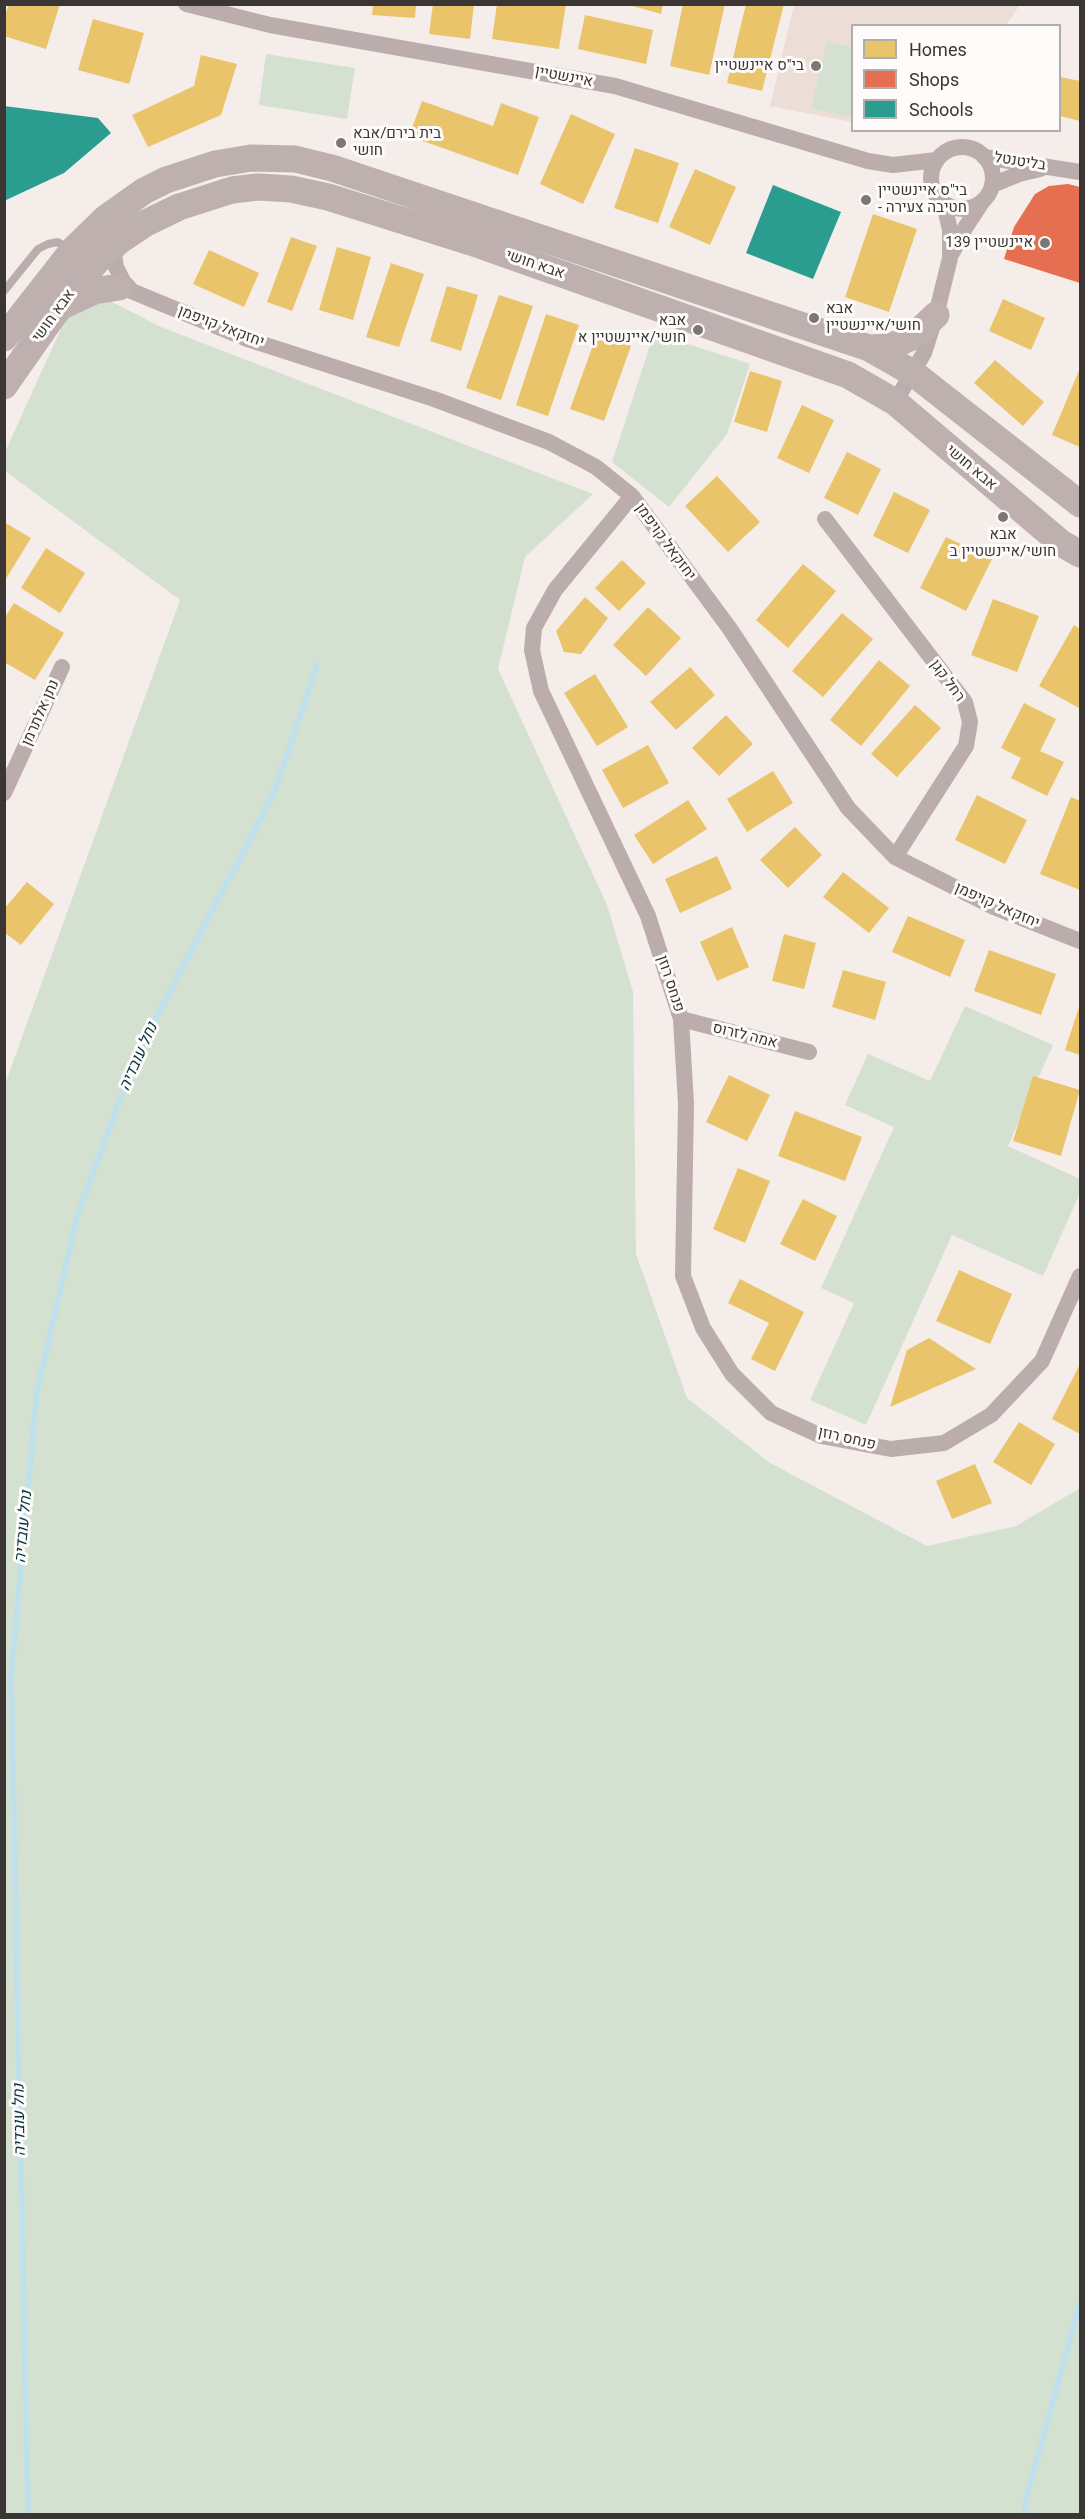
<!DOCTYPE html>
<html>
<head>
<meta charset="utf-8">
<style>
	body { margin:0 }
	#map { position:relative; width:1085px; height:2519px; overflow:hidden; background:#f5edea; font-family:Roboto,sans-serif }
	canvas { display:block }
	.frame { position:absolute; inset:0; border:6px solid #3b3634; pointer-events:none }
	.legend { position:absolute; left:851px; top:24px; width:210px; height:108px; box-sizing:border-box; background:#fefcfa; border:2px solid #b0adab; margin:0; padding:8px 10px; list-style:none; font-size:18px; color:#3b3634 }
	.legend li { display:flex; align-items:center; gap:12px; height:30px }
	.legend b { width:30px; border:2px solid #b0adab }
</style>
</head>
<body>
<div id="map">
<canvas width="1085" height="2519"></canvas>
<div class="frame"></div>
<ul class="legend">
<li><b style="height:16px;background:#e9c46a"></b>Homes</li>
<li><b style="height:16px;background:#e76f51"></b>Shops</li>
<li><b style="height:16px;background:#2a9d8f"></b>Schools</li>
</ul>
</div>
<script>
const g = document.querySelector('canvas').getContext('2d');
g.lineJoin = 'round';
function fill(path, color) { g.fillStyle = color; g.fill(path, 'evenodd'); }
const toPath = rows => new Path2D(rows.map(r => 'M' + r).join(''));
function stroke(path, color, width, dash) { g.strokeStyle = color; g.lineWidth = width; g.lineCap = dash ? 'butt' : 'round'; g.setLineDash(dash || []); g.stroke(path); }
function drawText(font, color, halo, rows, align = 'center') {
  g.font = font + ' Roboto,Heebo,sans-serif'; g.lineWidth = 6; g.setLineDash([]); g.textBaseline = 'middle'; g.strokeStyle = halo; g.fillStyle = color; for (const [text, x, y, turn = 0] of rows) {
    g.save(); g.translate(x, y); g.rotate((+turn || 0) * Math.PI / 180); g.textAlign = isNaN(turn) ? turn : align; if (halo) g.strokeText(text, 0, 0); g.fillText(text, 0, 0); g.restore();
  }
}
fill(toPath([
	[794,5,1020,5,1006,25,852,26,852,122,770,106]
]), '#ecded7');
fill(toPath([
	[827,41,852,47,852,117,811,108],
	[266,54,355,68,347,119,259,105],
	[98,295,161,327,593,494,525,557,498,669,607,905,633,992,636,1254,687,1398,770,1463,927,1546,1016,1526,1080,1488,1080,2514,5,2514,4,1087,180,600,5,471,5,452,70,309],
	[654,333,750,364,727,434,669,507,612,462],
	[965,1006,1053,1045,1008,1146,1080,1179,1080,1193,1043,1276,952,1235,866,1425,810,1400,854,1303,821,1288,894,1127,845,1105,868,1054,930,1081]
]), '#d4e1d1');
fill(toPath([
	[9,4,60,4,46,49,4,36,4,19],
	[433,4,474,4,470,39,429,34],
	[497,4,566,4,559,49,492,39],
	[626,4,663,4,661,14],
	[683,4,725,4,709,75,670,66],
	[746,4,784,4,762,91,727,83],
	[373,5,416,5,415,18,372,15],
	[585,15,653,30,646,64,578,49],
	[93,19,144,33,129,84,78,70],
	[201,55,237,64,221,115,148,147,132,115,194,86],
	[1060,77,1080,81,1080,121,1060,116],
	[422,101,493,126,501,103,539,117,518,175,409,136],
	[571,114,615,134,583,204,540,184],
	[635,148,679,163,658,223,614,208],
	[695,169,736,187,710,245,669,227],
	[873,214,917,229,889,312,845,297],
	[291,237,317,246,292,311,267,302],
	[337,247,371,257,353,320,319,310],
	[209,250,259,273,244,307,193,284],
	[391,263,424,274,399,347,366,337],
	[447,286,478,295,461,351,430,341],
	[499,295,533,306,501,400,466,388],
	[1003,299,1045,318,1031,350,989,331],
	[546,314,579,325,548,416,516,405],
	[597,334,631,346,604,421,570,409],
	[995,360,1044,402,1023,426,974,383],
	[1080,368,1080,447,1052,435],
	[750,371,782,381,767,432,734,422],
	[802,405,834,420,809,473,777,458],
	[847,452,881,469,858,515,824,498],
	[717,476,760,522,728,552,685,506],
	[894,492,930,510,908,553,873,536],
	[4,522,31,538,4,582],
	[946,537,992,559,966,611,920,588],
	[46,548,85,573,60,613,21,588],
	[622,560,646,583,619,611,595,588],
	[803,564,836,591,788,648,756,620],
	[585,597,608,618,581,654,564,652,556,631],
	[993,599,1039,616,1017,672,971,655],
	[14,603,64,633,35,680,4,662,4,619],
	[648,607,681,638,646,676,613,645],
	[842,613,873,639,823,697,792,671],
	[1074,625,1080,629,1079,708,1039,686],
	[879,660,910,686,861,746,830,720],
	[690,667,715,695,676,730,650,702],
	[595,674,628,727,597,746,564,693],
	[1024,703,1056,719,1040,751,1064,762,1047,796,1011,778,1021,758,1001,748],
	[915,705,941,728,897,777,871,754],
	[726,715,753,744,719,776,692,748],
	[648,745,669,783,623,808,602,770],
	[773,771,793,803,747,832,727,799],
	[977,795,1027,820,1005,864,955,840],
	[1071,797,1080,801,1080,890,1040,874],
	[688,800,707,829,653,864,634,835],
	[795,827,822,855,788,888,760,860],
	[717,856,732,889,680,913,665,879],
	[843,872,889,908,869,933,823,897],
	[27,882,54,904,21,945,4,932,4,909],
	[908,916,965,940,950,977,892,952],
	[732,927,749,967,717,981,700,942],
	[784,934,816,943,804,989,772,981],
	[989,950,1056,974,1041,1015,974,991],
	[843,970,886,982,875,1020,832,1007],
	[1080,1004,1080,1055,1065,1050],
	[729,1075,770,1095,747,1141,706,1122],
	[1033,1076,1080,1090,1061,1156,1013,1141],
	[795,1111,862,1137,845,1181,778,1156],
	[738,1168,770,1181,745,1243,713,1229],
	[803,1199,837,1216,815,1261,780,1244],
	[959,1270,1012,1294,990,1344,936,1321],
	[740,1279,804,1312,775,1371,751,1359,769,1323,728,1303],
	[929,1338,976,1369,890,1407,907,1350],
	[1080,1364,1080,1434,1052,1419],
	[1019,1422,1055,1444,1031,1485,993,1462],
	[975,1464,992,1503,952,1519,936,1481]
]), '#e9c46a');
fill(toPath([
	[1068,184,1080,187,1080,283,1004,259,1014,227,1035,194,1049,186]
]), '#e76f51');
fill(toPath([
	[4,106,98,118,111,133,64,173,4,201],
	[773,185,841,212,813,279,746,253]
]), '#2a9d8f');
stroke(toPath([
	[28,2514,11,1677,37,1391,77,1217,136,1056,273,795,317,666],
	[1024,2514,1027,2495,1080,2303]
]), '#c0e0eb', 6);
stroke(toPath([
	[4,291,38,249,48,244,58,242,70,250]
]), '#baadac', 8);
stroke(toPath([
	[186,4,270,25,615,86,868,161,893,165,937,160],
	'931 178a31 31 0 1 1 62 0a31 31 0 1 1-62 0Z',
	[984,157,1080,172],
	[992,185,1019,174,1040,169],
	[118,243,114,254,116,267,123,281,131,290],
	[952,253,965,228,982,202],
	[112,283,250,340,434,399,549,442,596,467,632,496,730,629,848,808,895,857,994,907,1080,941],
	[895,402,924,353,936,315,950,258,950,230,944,204],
	[632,496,555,590,534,628,532,650,541,691,648,916,681,1019,686,1104,683,1276,703,1328,732,1374,771,1413,821,1436,891,1449,944,1443,991,1415,1042,1361,1080,1276],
	[825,519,965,702,970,722,966,746,895,857],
	[4,793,62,667],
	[681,1019,809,1052]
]), '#baadac', 16);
stroke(toPath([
	[64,305,94,291,119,287],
	[4,338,72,251,106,218,144,191,166,180,215,164,251,158,295,159,332,168,869,348,913,373,1080,504],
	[869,348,890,347,914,336,936,315],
	[4,386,53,316,96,262,119,241,146,223,179,207,232,190,258,187,291,189,328,197,471,242,848,375,895,402,1061,543,1080,554]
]), '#bdb0ae', 27);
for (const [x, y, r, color] of [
	[816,66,6,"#7c7674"],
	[341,143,6,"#7c7674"],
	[866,200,6,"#7c7674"],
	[1045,243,6,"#7c7674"],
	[814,318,6,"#7c7674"],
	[698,330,6,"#7c7674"],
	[1003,517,6,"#7c7674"]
]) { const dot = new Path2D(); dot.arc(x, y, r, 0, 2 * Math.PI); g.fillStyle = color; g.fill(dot); stroke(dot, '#fefcfa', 2); }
drawText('15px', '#3b3634', '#fefcfa', [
	["בי\"ס איינשטיין",804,66],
	["בית בירם/אבא",353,134,"left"],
	["חושי",353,151,"left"],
	["בי\"ס איינשטיין",878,191,"left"],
	["- חטיבה צעירה",878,208,"left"],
	["איינשטיין 139",1033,243],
	["אבא",826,309,"left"],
	["חושי/איינשטיין",826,326,"left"],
	["אבא",686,321],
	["חושי/איינשטיין א",686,338],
	["אבא",1003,535,"center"],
	["חושי/איינשטיין ב",1003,552,"center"]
], 'right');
drawText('15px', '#3b3634', '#fefcfa', [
	["איינשטיין",564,77,11],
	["בליטנטל",1020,162,9],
	["אבא חושי",535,265,19],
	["אבא חושי",54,316,-54],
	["יחזקאל קויפמן",221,327,21],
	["אבא חושי",971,468,40],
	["יחזקאל קויפמן",665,542,54],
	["רחל קגן",947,681,54],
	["נתן אלתרמן",41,713,-66],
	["יחזקאל קויפמן",997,906,24],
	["פנחס רוזן",670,984,72],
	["אמה לזרוס",745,1036,14],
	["פנחס רוזן",847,1439,13]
]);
drawText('italic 16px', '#04323f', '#fefcfa', [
	["נחל עובדיה",139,1057,-66],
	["נחל עובדיה",24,1527,-85],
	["נחל עובדיה",20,2120,-91]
]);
</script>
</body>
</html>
